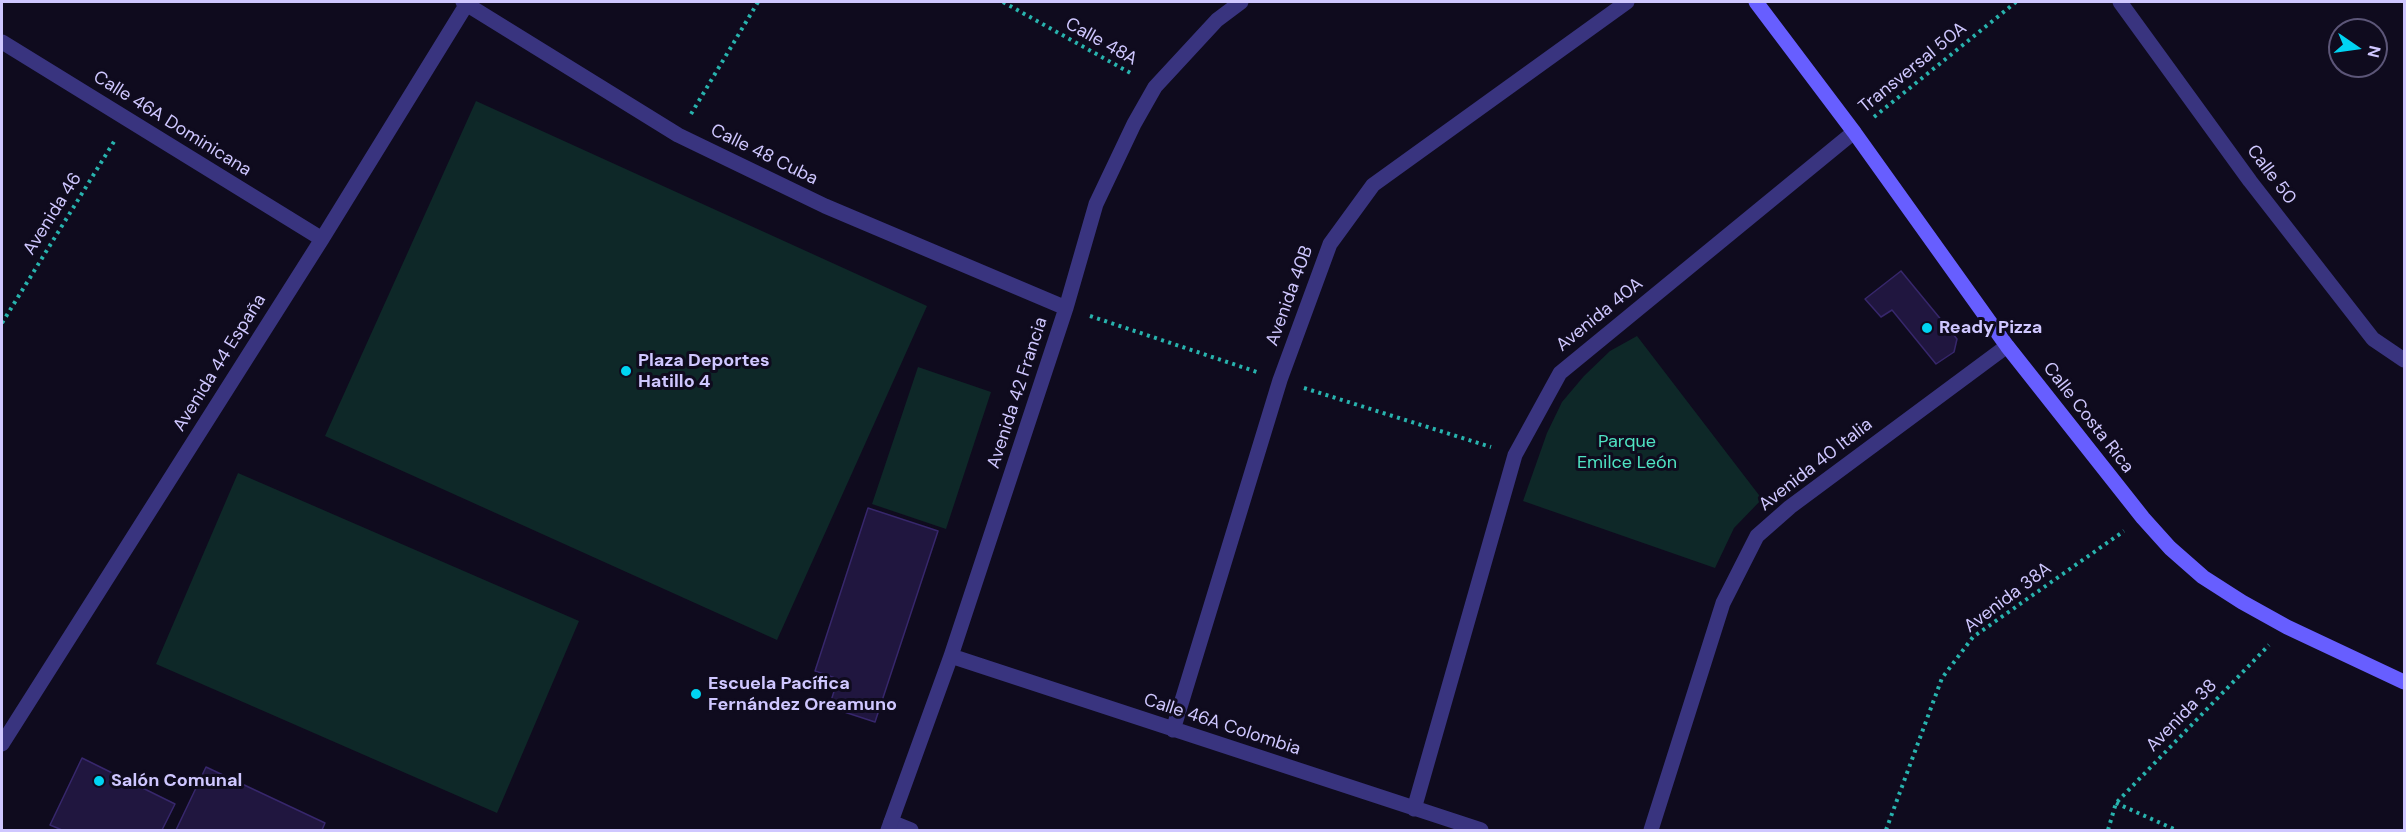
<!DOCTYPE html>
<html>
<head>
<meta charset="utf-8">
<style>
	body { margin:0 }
	#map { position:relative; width:2406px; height:832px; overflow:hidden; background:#0f0b1e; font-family:"DM Sans",sans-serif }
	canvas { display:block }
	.frame { position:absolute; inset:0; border:3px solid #cfc7ff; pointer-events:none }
	.north { position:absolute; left:2328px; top:18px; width:60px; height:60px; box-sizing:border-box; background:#0f0b1e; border:2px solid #5c5678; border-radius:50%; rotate:103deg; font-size:16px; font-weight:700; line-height:24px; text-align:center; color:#cfc7ff }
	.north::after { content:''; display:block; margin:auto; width:21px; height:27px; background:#00d4f2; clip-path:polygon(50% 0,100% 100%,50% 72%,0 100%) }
</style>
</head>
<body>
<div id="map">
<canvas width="2406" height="832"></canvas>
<div class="frame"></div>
<div class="north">N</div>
</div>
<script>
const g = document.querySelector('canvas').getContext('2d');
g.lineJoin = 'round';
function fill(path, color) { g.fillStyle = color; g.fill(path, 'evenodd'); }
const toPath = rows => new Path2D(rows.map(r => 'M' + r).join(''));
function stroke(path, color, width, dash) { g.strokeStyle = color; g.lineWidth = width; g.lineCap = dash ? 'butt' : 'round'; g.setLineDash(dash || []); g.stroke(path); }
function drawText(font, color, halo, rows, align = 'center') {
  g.font = font + ' "DM Sans",sans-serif'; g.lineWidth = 6; g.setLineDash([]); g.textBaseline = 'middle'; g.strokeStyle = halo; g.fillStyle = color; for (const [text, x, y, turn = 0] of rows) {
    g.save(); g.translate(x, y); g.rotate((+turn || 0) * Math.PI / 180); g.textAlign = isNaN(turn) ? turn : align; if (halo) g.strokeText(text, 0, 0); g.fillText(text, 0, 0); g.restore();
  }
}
fill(toPath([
	[476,101,927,306,777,640,325,436],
	[1637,336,1762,499,1734,528,1715,568,1523,501,1547,433,1562,402,1584,376,1610,351],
	[918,367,991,392,946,529,872,504],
	[238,473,579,621,497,813,156,664]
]), '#0e2828');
const building = toPath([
	[1901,271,1957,339,1954,352,1936,364,1892,310,1881,317,1865,299,1901,271],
	[868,508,938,531,875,722,829,707,838,679,815,671,868,508],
	[82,758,175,804,162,830,62,830,50,825,82,758],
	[206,767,325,823,322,830,176,830,206,767]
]);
fill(building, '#20163f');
stroke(building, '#37276c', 1.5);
stroke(toPath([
	[1003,2,1134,75],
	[691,114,758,2],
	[1874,117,2016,2],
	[1090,316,1257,372],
	[2,323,115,140],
	[1304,388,1491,447],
	[2116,803,2176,830],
	[1886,830,1942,678,1973,637,2124,531],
	[2108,830,2116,803,2269,645]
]), '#28b3ae', 4, [3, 4.5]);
stroke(toPath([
	[891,822,911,830]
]), '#39347f', 15);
stroke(toPath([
	[463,2,678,135,825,206,1066,308],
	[2120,2,2250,181,2373,339,2404,360],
	[2,42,322,239],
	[951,656,1481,830],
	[1173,730,1280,380,1330,244,1373,185,1627,2],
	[2,744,322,239,468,2],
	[1414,809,1515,455,1560,373,1854,132],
	[888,830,951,656,1066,308,1096,204,1134,124,1155,87,1217,20,1241,2],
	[1651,830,1723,603,1757,536,1790,507,2007,346]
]), '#39347f', 15);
stroke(toPath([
	[1756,2,1854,132,2007,346,2143,518,2170,548,2203,577,2242,602,2287,627,2404,682]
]), '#675eff', 15);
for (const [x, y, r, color] of [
	[1927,328,6,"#00d4f2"],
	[626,371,6,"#00d4f2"],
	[696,694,6,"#00d4f2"],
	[99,781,6,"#00d4f2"]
]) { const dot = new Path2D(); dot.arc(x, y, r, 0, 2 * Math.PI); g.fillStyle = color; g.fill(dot); stroke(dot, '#0f0b1e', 2); }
drawText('18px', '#cfc7ff', '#0f0b1e', [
	["Calle 48A",1101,42,29],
	["Transversal 50A",1913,68,-39],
	["Calle 46A Dominicana",172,124,32],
	["Calle 48 Cuba",764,155,26],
	["Calle 50",2271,175,53],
	["Avenida 46",53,214,-58],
	["Avenida 40B",1290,296,-70],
	["Avenida 40A",1600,315,-39],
	["Avenida 44 España",220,363,-58],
	["Avenida 42 Francia",1018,393,-72],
	["Calle Costa Rica",2088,418,52],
	["Avenida 40 Italia",1816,465,-38],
	["Avenida 38A",2008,598,-37],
	["Avenida 38",2182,716,-46],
	["Calle 46A Colombia",1222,725,18]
]);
drawText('bold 18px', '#cfc7ff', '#0f0b1e', [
	["Ready Pizza",1939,328],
	["Plaza Deportes",638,361],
	["Hatillo 4",638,382],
	["Escuela Pacífica",708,684],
	["Fernández Oreamuno",708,705],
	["Salón Comunal",111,781]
], 'left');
drawText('18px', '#4fe3c2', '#0f0b1e', [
	["Parque",1627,442],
	["Emilce León",1627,463]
]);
</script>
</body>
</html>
